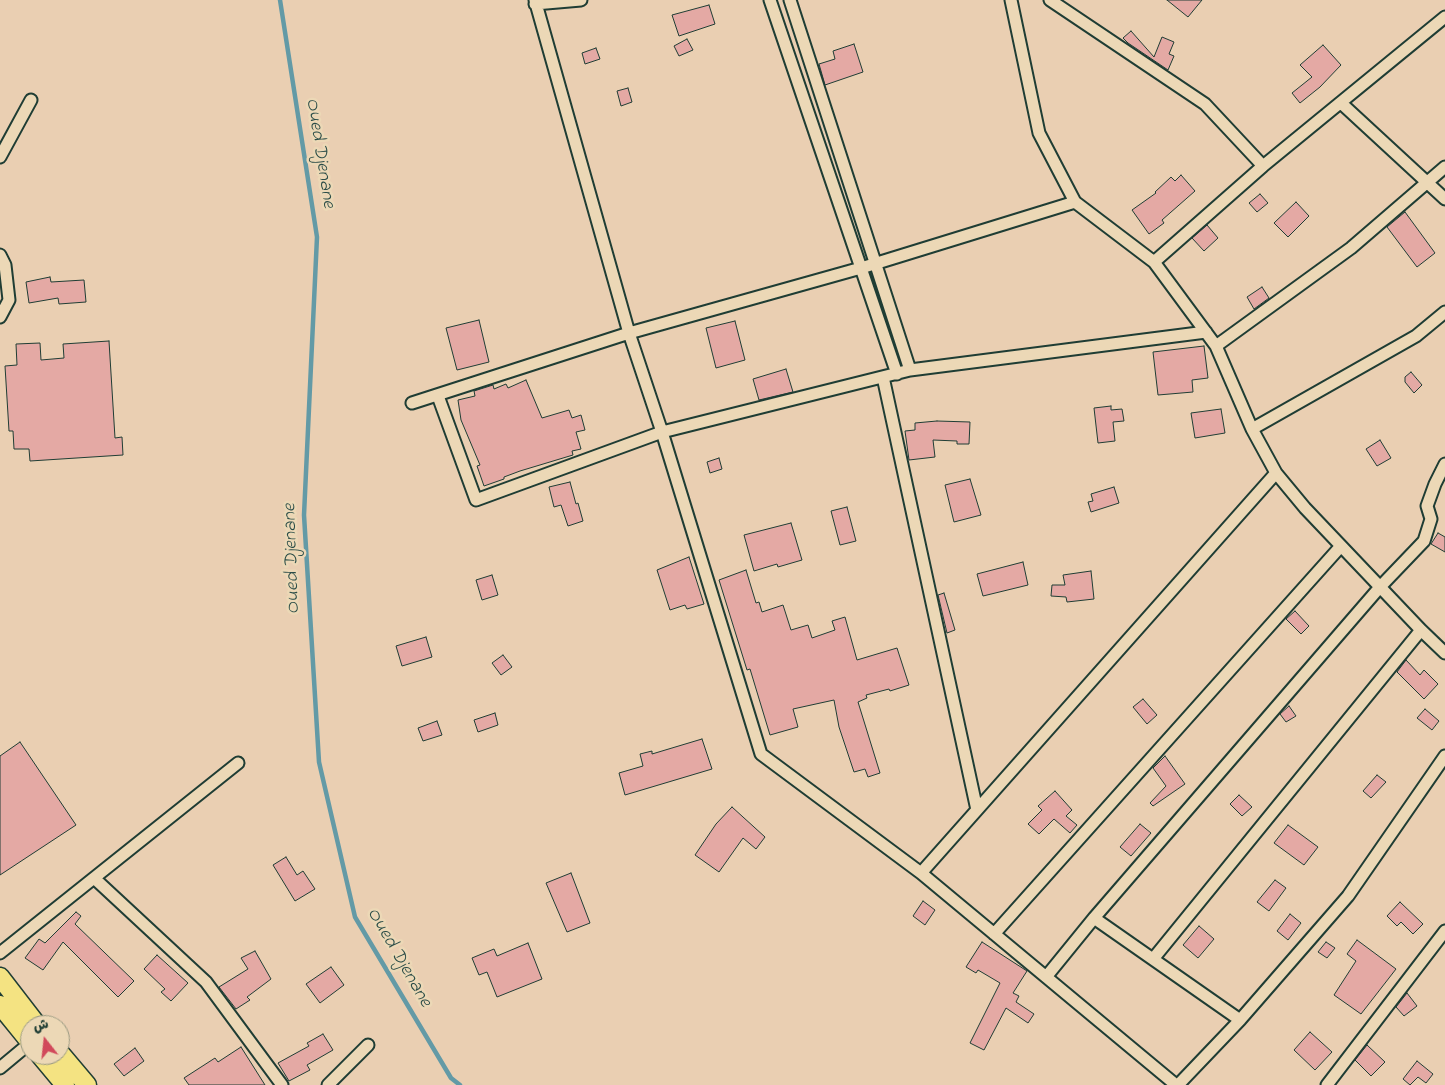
<!DOCTYPE html>
<html>
<head>
<meta charset="utf-8">
<style>
	body { margin:0 }
	#map { position:relative; width:1445px; height:1085px; overflow:hidden; background:#eacfb2; font-family:"Indie Flower","Playpen Sans Arabic",sans-serif }
	canvas { display:block }
	.north { position:absolute; left:20px; top:1015px; width:50px; height:50px; box-sizing:border-box; background:#ecd8b6; border:1px solid #9a9a82; border-radius:50%; rotate:344deg; font-size:14px; font-weight:700; line-height:20px; text-align:center; color:#1f3d34 }
	.north::after { content:''; display:block; margin:auto; width:18px; height:22px; background:#d1495b; clip-path:polygon(50% 0,100% 100%,50% 72%,0 100%) }
</style>
</head>
<body>
<div id="map">
<canvas width="1445" height="1085"></canvas>
<div class="north">ش</div>
</div>
<script>
const g = document.querySelector('canvas').getContext('2d');
g.lineJoin = 'round';
const toPath = rows => new Path2D(rows.map(r => 'M' + r).join(''));
function stroke(path, color, width, dash) { g.strokeStyle = color; g.lineWidth = width; g.lineCap = dash ? 'butt' : 'round'; g.setLineDash(dash || []); g.stroke(path); }
function fill(path, color) { g.fillStyle = color; g.fill(path, 'evenodd'); }
function drawText(font, color, halo, rows, align = 'center') {
  g.font = font + ' "Indie Flower",sans-serif'; g.lineWidth = 5; g.setLineDash([]); g.textBaseline = 'middle'; g.strokeStyle = halo; g.fillStyle = color; for (const [text, x, y, turn = 0] of rows) {
    g.save(); g.translate(x, y); g.rotate((+turn || 0) * Math.PI / 180); g.textAlign = isNaN(turn) ? turn : align; if (halo) g.strokeText(text, 0, 0); g.fillText(text, 0, 0); g.restore();
  }
}
stroke(toPath([
	[280,0,317,237,304,515,319,762,355,917,451,1078,460,1085]
]), '#639aa6', 4.5);
const building = toPath([
	[1167,0,1202,0,1188,17,1167,0],
	[709,5,715,24,679,36,672,15,709,5],
	[1131,31,1154,57,1162,37,1174,42,1169,54,1174,56,1168,70,1128,43,1123,38,1131,31],
	[687,39,693,50,679,56,674,46,687,39],
	[854,44,863,72,825,85,819,64,835,59,833,51,854,44],
	[1323,45,1341,65,1320,87,1300,103,1292,93,1312,77,1300,65,1323,45],
	[596,48,600,59,585,64,582,53,596,48],
	[628,88,632,102,621,106,617,91,628,88],
	[1181,175,1195,191,1162,220,1164,223,1149,234,1132,210,1156,193,1155,192,1171,177,1175,181,1181,175],
	[1260,194,1268,203,1257,212,1249,203,1260,194],
	[1296,202,1309,216,1288,237,1274,223,1296,202],
	[1405,212,1435,253,1417,267,1387,227,1405,212],
	[1207,225,1218,238,1204,251,1192,238,1207,225],
	[50,277,51,282,84,280,86,302,59,304,58,298,29,303,26,282,50,277],
	[1262,287,1269,298,1254,309,1247,297,1262,287],
	[479,320,489,362,457,370,446,328,479,320],
	[735,321,745,360,716,368,706,328,735,321],
	[109,341,115,438,122,437,123,455,30,461,29,449,14,449,13,431,9,431,5,366,17,365,16,344,40,343,41,360,64,358,63,344,109,341],
	[1204,346,1208,378,1192,380,1193,392,1158,395,1153,352,1204,346],
	[786,369,793,392,759,400,753,379,786,369],
	[1411,372,1422,385,1414,393,1405,382,1405,377,1411,372],
	[526,380,542,418,569,410,572,418,581,415,585,430,576,432,581,449,572,451,573,455,520,471,504,477,504,479,484,486,477,466,480,465,461,420,458,400,475,396,474,391,493,385,494,389,506,384,508,388,526,380],
	[1111,406,1111,410,1122,409,1124,421,1113,422,1115,441,1098,443,1094,408,1111,406],
	[1221,409,1225,433,1195,438,1191,413,1221,409],
	[937,421,970,422,969,444,957,444,957,441,933,440,935,457,909,460,905,431,915,430,915,423,937,421],
	[1380,440,1391,458,1377,466,1366,449,1380,440],
	[719,458,722,469,710,473,707,462,719,458],
	[970,479,981,515,954,522,945,485,970,479],
	[570,482,576,504,578,503,583,521,568,526,561,505,554,507,549,487,570,482],
	[1114,487,1119,503,1091,512,1088,502,1093,501,1091,494,1114,487],
	[847,507,856,541,840,545,831,511,847,507],
	[791,523,802,560,778,567,777,564,754,571,744,535,791,523],
	[1438,533,1445,537,1445,552,1431,544,1438,533],
	[689,557,704,604,687,609,685,605,670,610,657,570,689,557],
	[1023,562,1028,585,983,596,977,574,1023,562],
	[746,570,756,603,759,602,762,612,783,605,791,630,808,625,812,638,835,630,832,621,845,617,857,660,897,648,909,685,890,691,889,689,866,695,867,698,858,702,880,773,868,777,865,769,854,772,839,727,834,700,793,709,798,727,770,735,750,669,747,670,719,580,746,570],
	[1091,571,1094,599,1067,602,1066,597,1051,596,1052,585,1065,585,1063,575,1091,571],
	[492,575,498,595,482,600,476,580,492,575],
	[944,593,955,630,947,633,938,595,944,593],
	[1295,611,1309,626,1301,634,1286,619,1295,611],
	[426,637,432,657,402,666,396,646,426,637],
	[503,655,512,667,501,675,492,663,503,655],
	[1406,660,1420,675,1424,670,1438,684,1424,699,1397,672,1406,660],
	[1143,699,1157,715,1147,724,1133,707,1143,699],
	[1289,706,1296,716,1286,722,1280,714,1289,706],
	[1425,709,1439,721,1432,730,1417,718,1425,709],
	[495,713,498,725,478,732,474,720,495,713],
	[437,721,442,735,423,741,418,728,437,721],
	[702,739,712,769,625,795,619,773,643,766,640,754,652,751,652,754,702,739],
	[20,742,76,825,0,875,0,756,20,742],
	[1165,756,1185,784,1153,806,1150,803,1166,786,1153,768,1165,756],
	[1377,775,1386,782,1371,798,1363,791,1377,775],
	[1055,791,1072,810,1066,816,1077,825,1070,833,1054,819,1039,834,1028,824,1042,810,1038,806,1055,791],
	[1239,795,1252,807,1242,816,1230,804,1239,795],
	[732,807,765,837,756,849,743,838,719,872,695,855,716,824,732,807],
	[1140,824,1151,833,1131,856,1120,847,1140,824],
	[1288,825,1318,847,1304,865,1274,843,1288,825],
	[286,857,297,875,303,871,315,889,295,901,273,865,286,857],
	[571,873,590,923,567,932,546,883,571,873],
	[1275,880,1286,888,1269,911,1257,902,1275,880],
	[923,901,935,910,925,925,913,916,923,901],
	[1400,902,1423,924,1413,934,1401,922,1397,926,1387,916,1400,902],
	[76,912,81,916,75,924,134,981,118,997,63,942,43,970,25,958,39,939,45,943,76,912],
	[1290,914,1301,923,1288,940,1277,931,1290,914],
	[1199,926,1214,939,1198,958,1183,945,1199,926],
	[1357,940,1396,969,1361,1014,1334,995,1356,961,1347,954,1357,940],
	[982,942,1027,971,1013,993,1019,996,1016,1002,1034,1014,1028,1023,1006,1008,984,1050,970,1043,1000,983,978,970,976,973,966,967,982,942],
	[1326,942,1335,948,1327,958,1318,952,1326,942],
	[528,943,542,979,497,997,487,972,479,975,472,958,494,949,497,956,528,943],
	[255,951,271,979,247,997,250,1000,236,1009,219,987,248,969,241,958,255,951],
	[157,955,188,983,171,1001,161,992,165,989,144,969,157,955],
	[331,967,344,985,320,1003,306,984,331,967],
	[1407,993,1417,1006,1404,1016,1396,1007,1407,993],
	[1310,1032,1332,1052,1315,1070,1294,1050,1310,1032],
	[323,1034,333,1050,307,1065,310,1070,289,1081,278,1063,309,1046,307,1043,323,1034],
	[1367,1045,1385,1062,1371,1076,1355,1060,1367,1045],
	[241,1047,265,1085,189,1085,184,1078,215,1058,218,1062,241,1047],
	[135,1048,144,1061,124,1076,114,1064,135,1048],
	[1417,1061,1433,1074,1426,1083,1418,1077,1410,1085,1403,1079,1417,1061]
]);
fill(building, '#e4a9a4');
stroke(building, '#1f3d34', 1);
const minor = toPath([
	[535,0,629,333,662,432,761,754,921,873,1176,1085],
	[770,0,897,374],
	[790,0,910,370],
	[1011,0,1039,133,1075,202,1154,262,1216,346,1252,429,1276,473,1305,508,1421,630,1445,653],
	[1050,0,1205,104,1263,166],
	[535,4,581,0],
	[1341,103,1445,199],
	[0,157,31,100],
	[0,255,5,265,9,300,0,317],
	[1154,262,1263,166,1445,17],
	[1216,346,1351,248,1445,167],
	[883,377,977,810],
	[438,396,476,500,662,432,910,370,1206,332],
	[412,403,629,333,861,268,1075,202],
	[1252,429,1416,336,1445,312],
	[921,873,1276,473],
	[94,878,206,982,282,1085],
	[1094,918,1240,1020],
	[994,934,1341,546],
	[0,953,238,763],
	[1153,959,1421,630],
	[1046,977,1094,918,1380,587,1424,541,1431,519,1427,506,1435,484,1445,464],
	[0,1068,30,1043],
	[328,1085,368,1045],
	[1178,1085,1240,1020,1348,896,1445,756],
	[1327,1085,1445,931]
]);
const primary = toPath([
	[0,977,37,1025],
	[0,1005,30,1042],
	[60,1053,87,1085],
	[40,1055,65,1085]
]);
stroke(minor, '#1f3d34', 15);
stroke(primary, '#1f3d34', 21);
stroke(minor, '#ecd8b6', 11);
stroke(primary, '#f4e382', 18);
drawText('italic 19px', '#2a4c47', '#ecd8b6', [
	["Oued Djenane",319,153,81],
	["Oued Djenane",293,559,-92],
	["Oued Djenane",398,958,60]
]);
</script>
</body>
</html>
